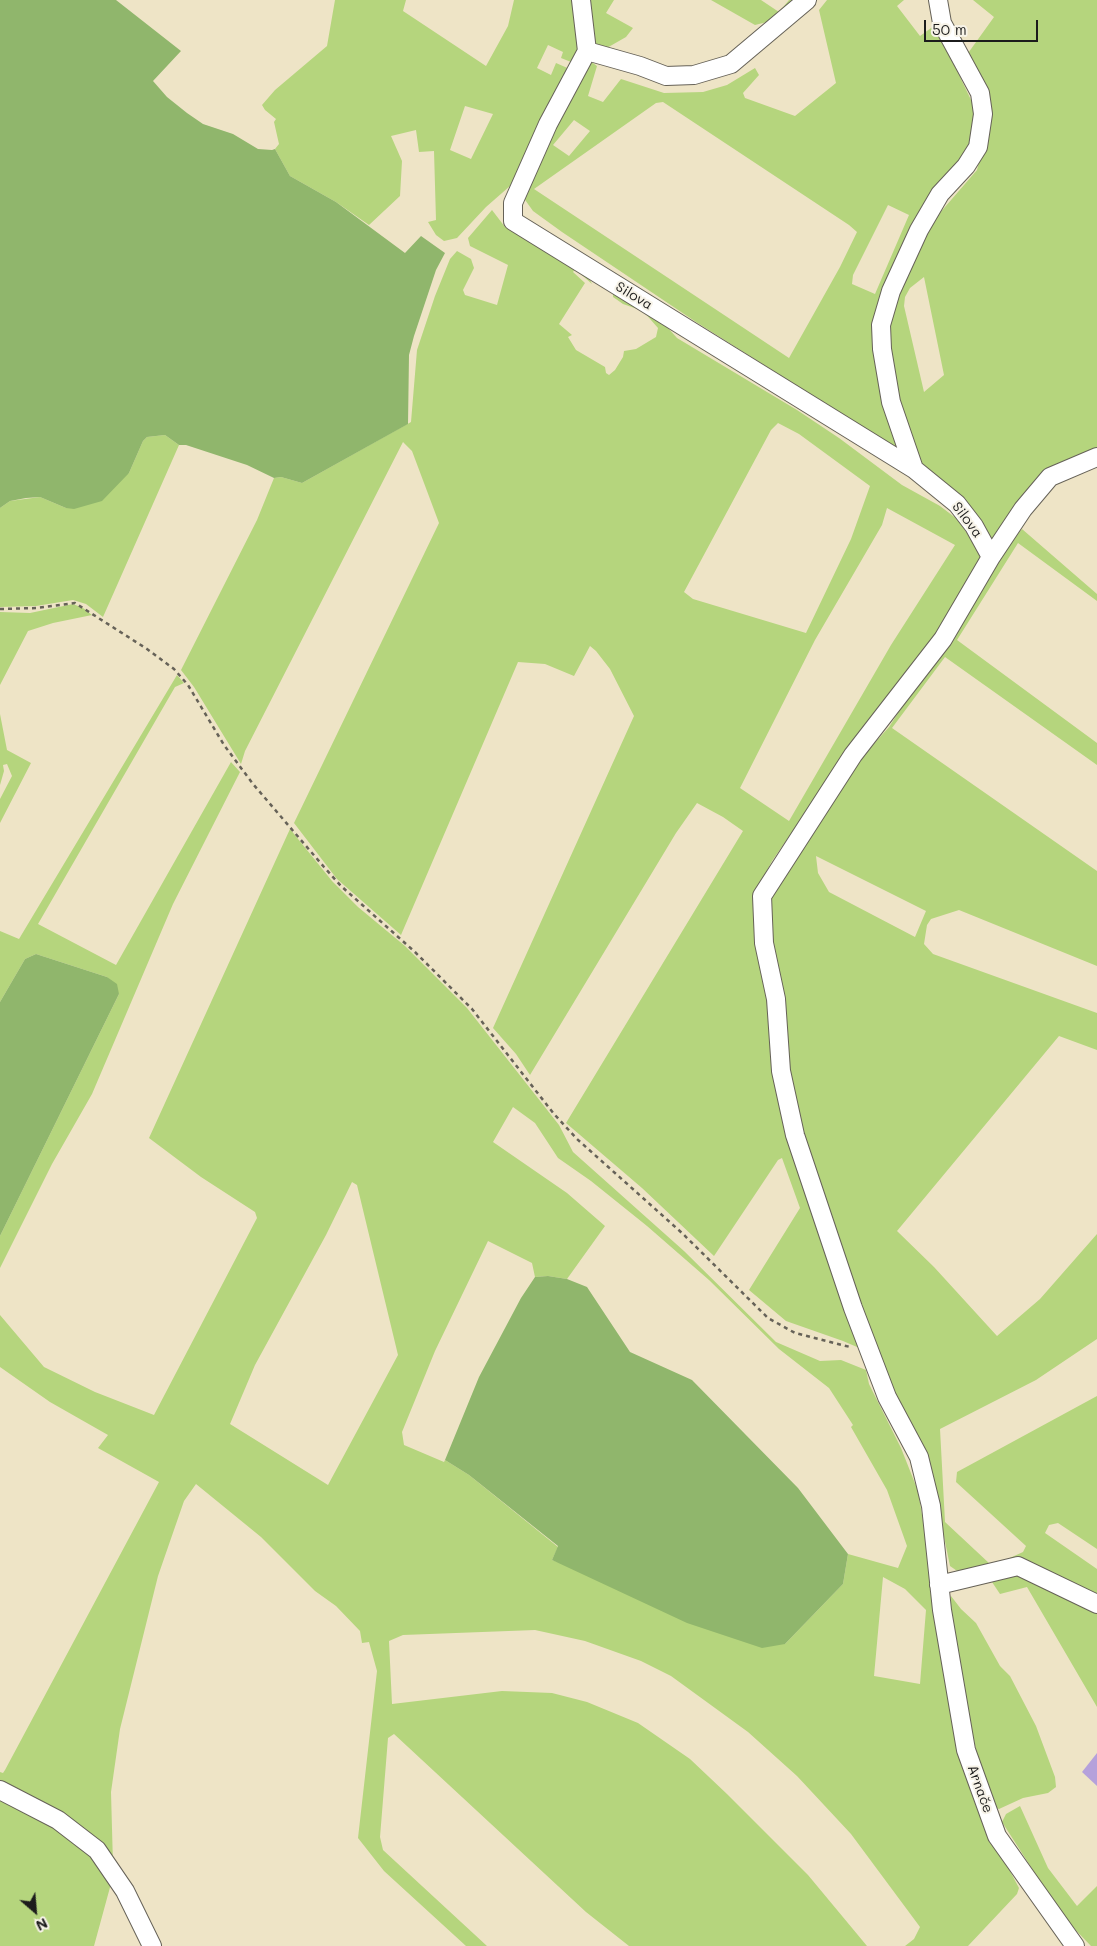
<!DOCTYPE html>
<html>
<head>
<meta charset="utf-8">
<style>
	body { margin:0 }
	#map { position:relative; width:1097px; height:1946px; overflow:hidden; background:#eee4c6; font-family:Mali,sans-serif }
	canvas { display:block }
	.north { position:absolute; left:10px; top:1886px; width:50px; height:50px; -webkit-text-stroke:4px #f7f3e8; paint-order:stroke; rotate:153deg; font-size:14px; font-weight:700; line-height:20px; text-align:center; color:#1c1c1c }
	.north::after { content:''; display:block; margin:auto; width:18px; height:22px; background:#1c1c1c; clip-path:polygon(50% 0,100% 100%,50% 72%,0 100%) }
	.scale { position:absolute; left:924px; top:20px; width:114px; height:22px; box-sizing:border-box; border:2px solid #1c1c1c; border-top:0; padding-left:6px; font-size:15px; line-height:18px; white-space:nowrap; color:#1c1c1c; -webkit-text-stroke:4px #f7f3e8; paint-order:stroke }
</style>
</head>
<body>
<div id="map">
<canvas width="1097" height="1946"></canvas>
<div class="north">N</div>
<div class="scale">50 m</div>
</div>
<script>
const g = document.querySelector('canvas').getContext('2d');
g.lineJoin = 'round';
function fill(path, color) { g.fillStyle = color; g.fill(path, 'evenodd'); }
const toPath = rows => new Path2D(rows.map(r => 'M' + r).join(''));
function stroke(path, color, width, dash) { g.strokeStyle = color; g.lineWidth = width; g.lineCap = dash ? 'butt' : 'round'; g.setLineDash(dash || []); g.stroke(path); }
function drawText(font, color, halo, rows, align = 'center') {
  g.font = font + ' Mali,sans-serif'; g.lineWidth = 4; g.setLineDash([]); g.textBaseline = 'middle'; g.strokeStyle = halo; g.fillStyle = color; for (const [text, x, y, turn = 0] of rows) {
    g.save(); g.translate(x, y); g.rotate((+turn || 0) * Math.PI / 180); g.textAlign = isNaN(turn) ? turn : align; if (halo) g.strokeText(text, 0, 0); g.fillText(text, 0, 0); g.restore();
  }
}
fill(toPath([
	[335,0,406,0,403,11,486,66,508,26,514,0,579,0,580,50,576,64,561,58,563,52,548,45,537,68,551,75,556,63,572,70,510,186,486,207,457,238,444,241,436,235,428,222,436,220,434,151,419,152,416,130,391,136,402,161,400,196,369,225,336,202,290,176,275,149,279,144,274,122,276,119,265,110,262,105,275,90,327,46],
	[465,106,493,114,471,159,450,150],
	[587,0,614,0,606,13,633,28,626,37,605,49,590,46],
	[711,0,761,0,779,12,789,0,803,0,767,22,755,25],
	[827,0,904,0,897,6,920,36,938,23,950,56,982,123,878,322,905,454,696,322,562,232,533,211,523,197,529,167,590,61,597,66,588,96,603,102,621,79,664,93,703,92,727,85,755,68,759,75,743,93,745,98,795,116,836,83,819,10],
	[663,102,849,225,857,232,840,267,789,358,534,189,656,103],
	[574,120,590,131,569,156,553,145],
	[888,205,909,215,875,294,852,284,853,275],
	[973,0,1097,0,1097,451,1065,463,993,540,930,477,911,448,892,392,885,320,932,222,977,170,984,142,966,56,994,17],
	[924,277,944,375,924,392,904,306,905,297,910,288],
	[492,210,505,227,586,272,592,284,575,269,573,272,585,283,559,324,572,335,568,337,576,350,605,367,606,373,609,375,615,370,623,357,624,351,636,349,656,337,658,328,643,311,623,304,613,297,613,290,651,309,677,338,797,410,839,438,902,485,940,506,957,519,983,556,949,621,822,789,772,861,759,886,763,959,777,1077,864,1350,843,1341,786,1321,749,1290,800,1208,782,1158,778,1160,714,1256,642,1188,566,1123,743,831,723,817,697,803,676,833,530,1075,516,1054,493,1028,634,716,610,669,596,651,590,646,574,676,545,664,518,662,401,935,337,879,294,823,439,523,412,451,403,442,245,751,241,764,194,687,181,670,257,520,274,478,281,477,302,483,411,422,417,350,435,296,450,259,457,251,471,259,474,268,463,290,465,295,497,305,508,265,470,246,468,238],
	[778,423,799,434,870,486,851,539,806,633,693,599,684,592,771,430],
	[887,508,955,545,891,645,789,821,740,788,815,640,882,525],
	[165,435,179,445,103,617,86,604,73,600,36,606,0,607,0,508,10,501,40,497,66,508,129,473,143,441,147,437],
	[1022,529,1097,594,1097,601,1018,543,957,640,1097,743,1097,765,945,657,892,728,1097,871,1097,966,959,910,931,919,927,925,924,944,933,954,1097,1013,1097,1050,1059,1036,897,1231,934,1267,997,1336,1040,1299,1097,1234,1097,1339,1036,1380,940,1429,945,1522,990,1564,1003,1561,1023,1552,1026,1546,956,1482,957,1472,1097,1396,1097,1549,1058,1523,1049,1525,1045,1533,1097,1569,1097,1601,1048,1572,960,1573,950,1566,930,1468,870,1337,793,1105,764,908,856,764,889,727,1000,554],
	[816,856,926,911,915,937,829,892,818,873],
	[73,604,83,608,92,615,53,623,28,631,0,685,0,612,30,613],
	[177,675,184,683,175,687,38,924,116,965,231,762,240,772,173,904,92,1094,52,1164,0,1268,0,1236,119,994,107,977,36,954,25,959,0,1002,0,931,19,939],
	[0,714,7,750,31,763,0,823,0,799,12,776,7,764,3,765,4,771,0,785],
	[290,829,332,881,358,907,405,946,467,1008,559,1125,573,1152,684,1251,776,1342,820,1361,841,1360,866,1370,869,1384,901,1448,918,1491,966,1777,977,1809,1019,1888,1017,1894,968,1946,905,1946,914,1939,920,1927,851,1834,797,1776,748,1732,671,1676,641,1661,585,1641,535,1630,403,1635,389,1641,392,1704,502,1691,552,1693,587,1702,638,1723,690,1759,727,1794,808,1875,867,1946,629,1946,586,1912,394,1734,388,1738,380,1837,383,1850,487,1946,466,1946,384,1871,358,1838,377,1671,369,1642,362,1643,360,1631,336,1606,315,1591,261,1537,196,1484,184,1501,158,1576,120,1729,111,1792,113,1865,0,1784,0,1772,3,1773,5,1770,159,1482,98,1448,108,1435,50,1402,0,1367,0,1315,44,1367,95,1392,154,1415,257,1218,255,1212,201,1177,149,1138],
	[513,1107,535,1123,558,1158,591,1181,647,1226,709,1280,779,1349,829,1388,853,1425,851,1427,887,1490,907,1546,898,1568,848,1554,843,1584,785,1644,552,1560,558,1547,469,1475,445,1460,444,1462,404,1445,402,1432,435,1351,488,1241,532,1263,535,1277,548,1276,567,1279,605,1226,567,1193,493,1142],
	[352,1182,357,1185,398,1355,328,1485,230,1424,255,1365,326,1235],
	[883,1577,905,1589,926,1610,920,1684,874,1676],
	[1021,1573,1097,1608,1097,1707,1027,1587,1000,1594,988,1576],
	[951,1596,961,1609,976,1623,1000,1666,1010,1676,1036,1726,1055,1777,1056,1787,1048,1793,1023,1798,999,1809,994,1807,980,1767,970,1723,949,1611],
	[0,1796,73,1833,112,1880,94,1946,0,1946],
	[1020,1806,1048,1868,1077,1906,1097,1886,1097,1946,1091,1946,1063,1917,1002,1822,1006,1814]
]), '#b5d57d');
fill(toPath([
	[0,0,116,0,181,51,153,81,167,97,187,113,203,124,233,134,258,149,272,150,275,149,290,176,336,202,405,253,421,236,445,253,436,270,414,336,409,355,408,424,302,483,281,477,274,478,247,465,186,445,179,445,165,435,147,437,143,441,129,473,102,501,74,509,66,508,40,497,26,498,10,501,0,508],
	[36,954,107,977,117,984,119,994,0,1236,0,1002,25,959],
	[548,1276,567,1279,587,1287,630,1352,692,1380,798,1488,848,1554,843,1584,785,1644,762,1648,687,1623,552,1560,558,1546,469,1475,445,1460,479,1377,521,1298,535,1277]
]), '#90b66c');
fill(toPath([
	[1097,1753,1097,1786,1082,1772]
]), '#b5a1db');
const minor = toPath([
	[581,0,587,51],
	[807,0,731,64,694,75,666,76,640,66,587,51,548,124,513,203,513,221,914,469,957,504,974,526,991,557],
	[914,469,891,402,882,349,881,325,891,291,919,230,940,194,966,166,978,147,983,114,980,93,942,23,938,0],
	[939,1585,1018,1566,1097,1604],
	[0,1790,58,1820,97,1850,125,1891,152,1946],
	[1075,1946,997,1836,966,1750,942,1610,931,1506,919,1457,887,1397,853,1308,795,1135,781,1071,776,999,764,943,762,896,853,755,943,639,991,557,1023,509,1050,477,1097,457]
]);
stroke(minor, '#666258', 20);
stroke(toPath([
	[0,609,37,608,75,603,147,649,174,669,188,685,224,745,253,784,324,867,341,886,415,952,472,1009,554,1114,577,1139,682,1233,768,1318,795,1333,850,1347]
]), '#666258', 2.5, [4, 4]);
stroke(minor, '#fff', 18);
drawText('14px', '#1c1c1c', '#f7f3e8', [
	["Silova",634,296,31],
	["Silova",967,520,53],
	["Arnače",980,1789,70]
]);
</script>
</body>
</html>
